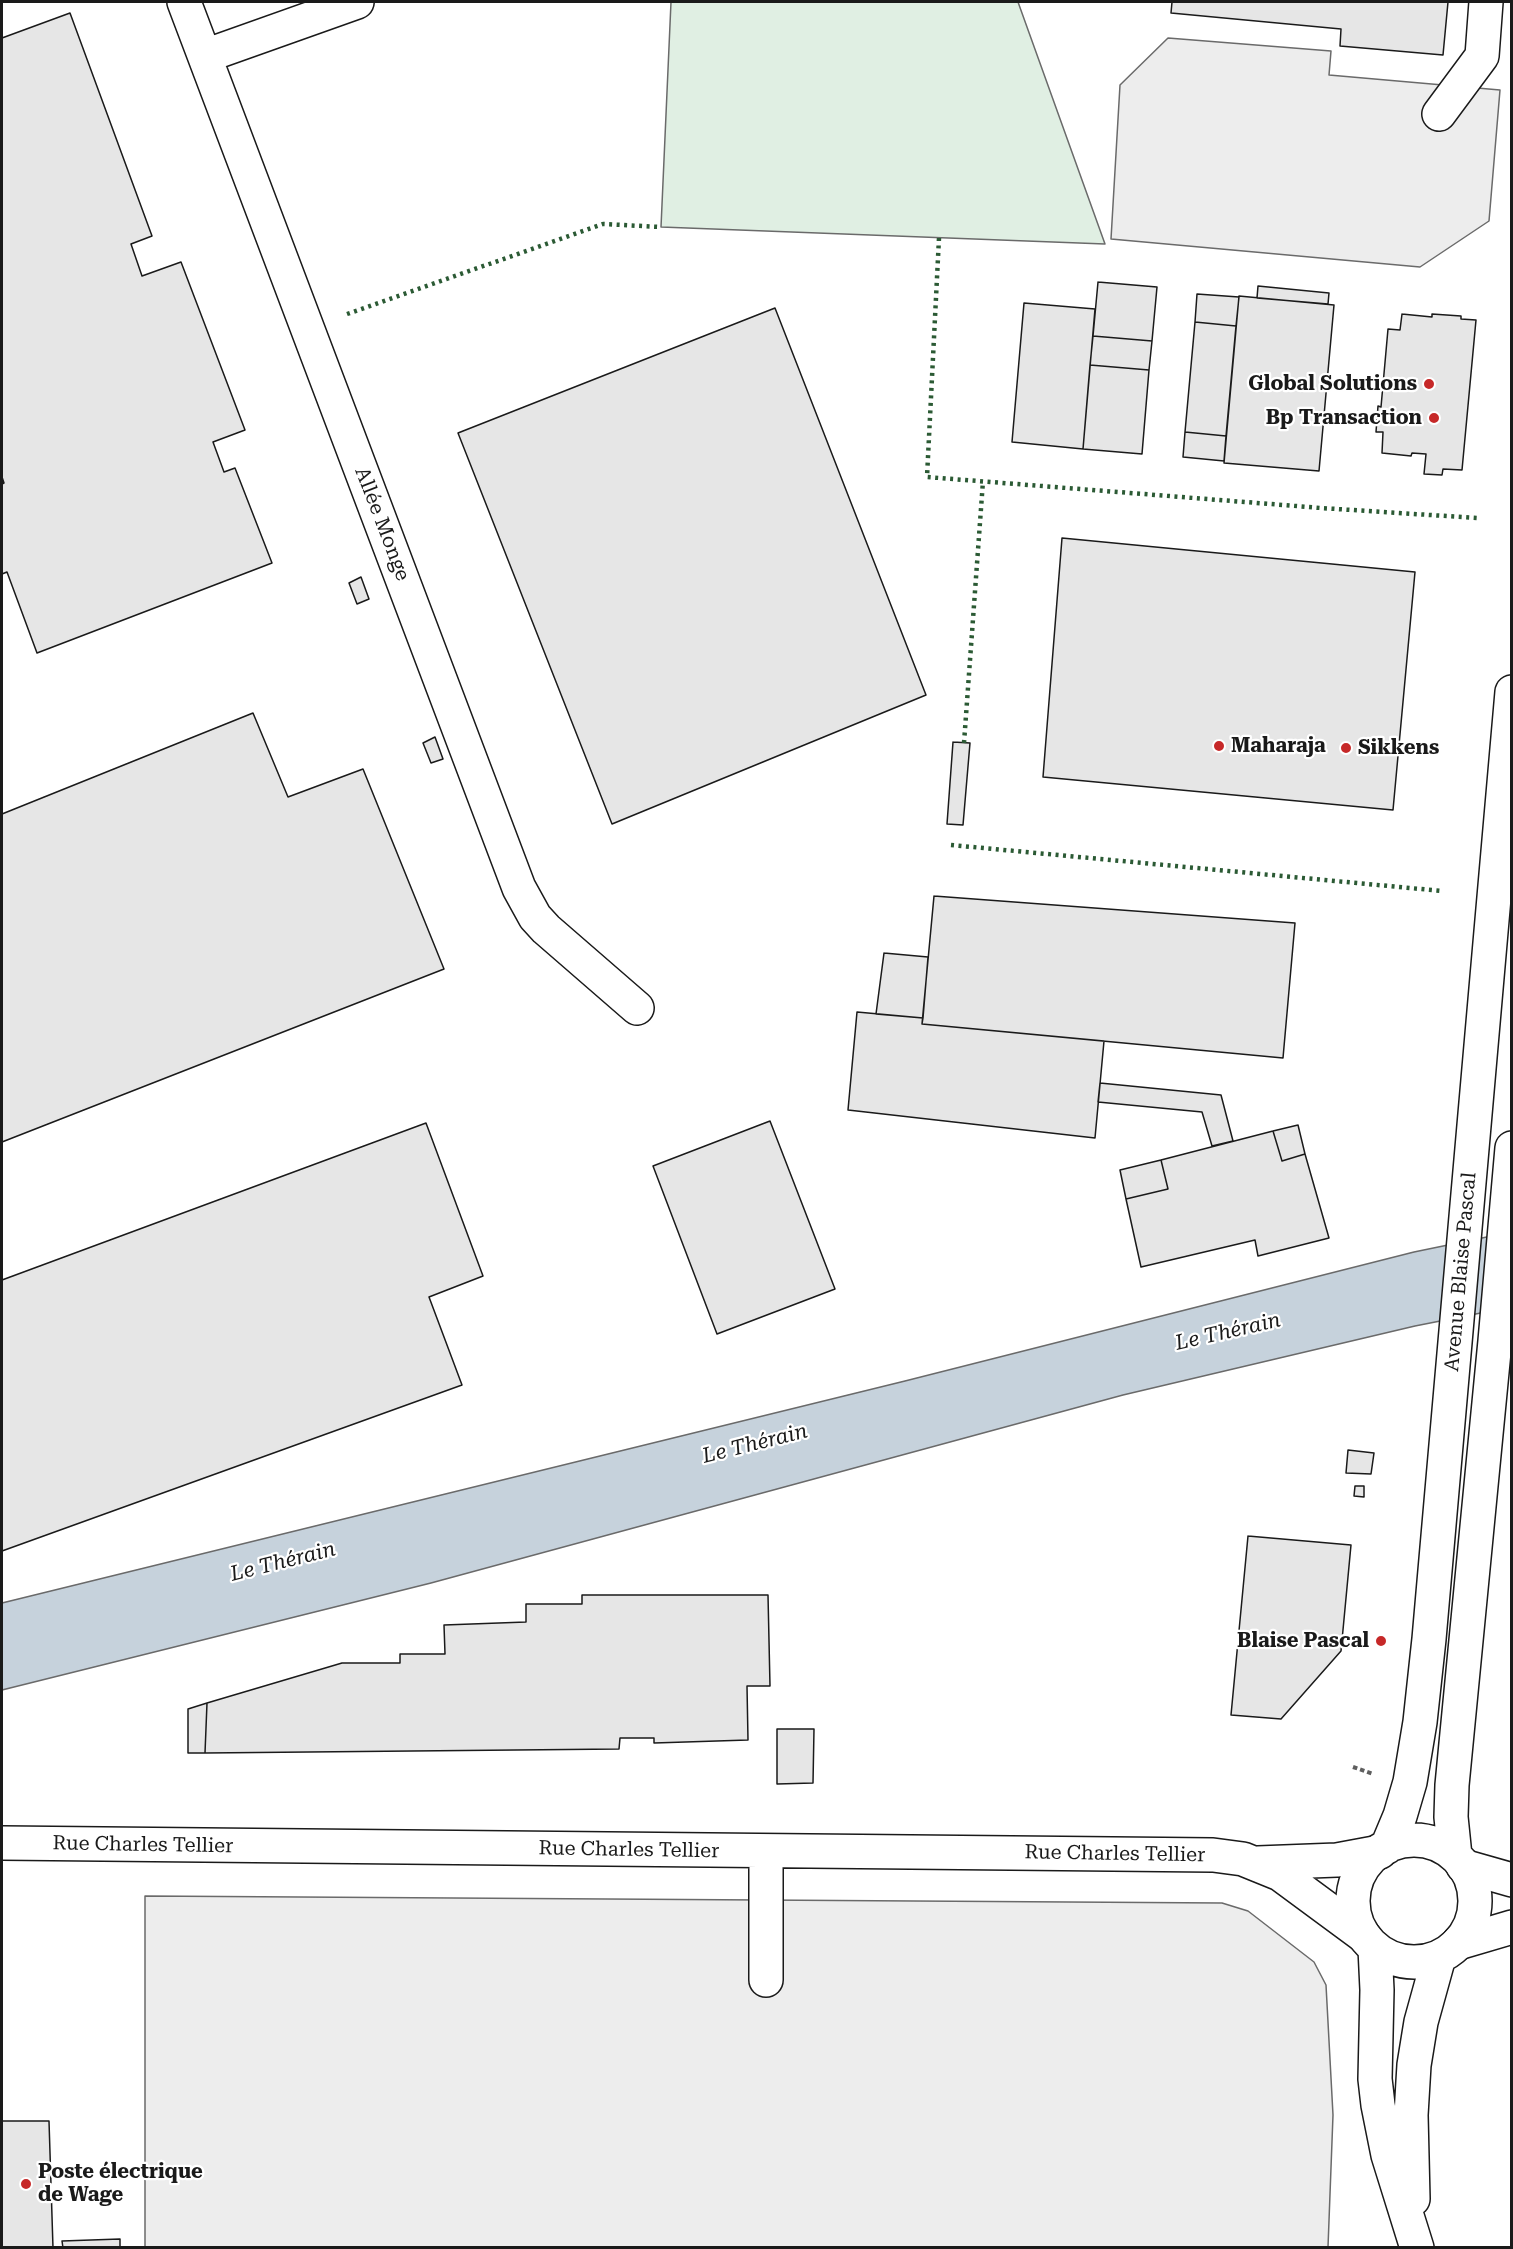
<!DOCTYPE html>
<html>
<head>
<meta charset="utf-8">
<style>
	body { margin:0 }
	#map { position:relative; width:1513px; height:2249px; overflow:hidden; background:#fff; font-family:"Roboto Serif",serif }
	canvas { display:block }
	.frame { position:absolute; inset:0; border:3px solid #1a1a1a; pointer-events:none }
</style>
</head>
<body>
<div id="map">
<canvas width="1513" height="2249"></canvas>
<div class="frame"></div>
</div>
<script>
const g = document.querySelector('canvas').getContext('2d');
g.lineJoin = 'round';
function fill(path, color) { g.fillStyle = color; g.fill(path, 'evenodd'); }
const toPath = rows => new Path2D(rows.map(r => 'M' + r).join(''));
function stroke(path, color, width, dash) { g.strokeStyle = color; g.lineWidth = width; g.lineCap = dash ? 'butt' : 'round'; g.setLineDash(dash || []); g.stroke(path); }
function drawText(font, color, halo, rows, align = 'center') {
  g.font = font + ' "Roboto Serif",serif'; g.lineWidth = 4.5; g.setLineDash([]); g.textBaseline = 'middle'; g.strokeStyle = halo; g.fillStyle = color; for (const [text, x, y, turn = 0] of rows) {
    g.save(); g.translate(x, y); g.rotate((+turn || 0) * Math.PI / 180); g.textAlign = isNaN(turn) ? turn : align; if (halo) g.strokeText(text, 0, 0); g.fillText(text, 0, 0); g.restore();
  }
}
const green = toPath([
	[671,2,1018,2,1105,244,661,227,671,2]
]);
fill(green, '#e0efe3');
stroke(green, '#6a6a6a', 1.5);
const parking = toPath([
	[1168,38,1331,51,1329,75,1500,90,1489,221,1420,267,1111,239,1120,85,1168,38],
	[145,1896,1222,1903,1248,1911,1314,1962,1326,1985,1333,2115,1328,2247,145,2247,145,1896]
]);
fill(parking, '#ededed');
stroke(parking, '#6a6a6a', 1.5);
const water = toPath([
	[1511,1232,1511,1307,1415,1326,1123,1395,431,1583,2,1690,2,1603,905,1381,1414,1252,1511,1232]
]);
fill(water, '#c6d2dc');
stroke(water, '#6a6a6a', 1.5);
const building = toPath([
	[1172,2,1448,2,1443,55,1340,46,1341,29,1171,13,1172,2],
	[70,13,152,236,131,244,142,276,181,262,245,430,213,442,224,472,235,468,272,563,37,653,7,572,2,574,2,484,4,483,2,477,2,38,70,13],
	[1098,282,1157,287,1152,341,1093,336,1098,282],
	[1258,286,1329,293,1328,304,1257,298,1258,286],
	[1197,294,1239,297,1236,326,1195,322,1197,294],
	[1239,296,1334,305,1319,471,1224,463,1239,296],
	[1024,303,1095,309,1083,449,1012,442,1024,303],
	[775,308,926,695,612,824,458,433,775,308],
	[1402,314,1432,317,1432,314,1461,316,1461,319,1476,320,1462,470,1443,469,1442,475,1424,474,1426,454,1412,453,1411,456,1382,453,1383,432,1376,432,1378,406,1381,407,1388,329,1400,330,1402,314],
	[1195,322,1236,326,1226,436,1185,432,1195,322],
	[1093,336,1152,341,1149,370,1090,365,1093,336],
	[1090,365,1149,370,1142,454,1083,449,1090,365],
	[1185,432,1226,436,1224,461,1183,457,1185,432],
	[1062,538,1415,572,1393,810,1043,777,1062,538],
	[361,577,369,599,357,604,349,583,361,577],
	[253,713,288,797,363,769,444,969,2,1142,2,814,253,713],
	[435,737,443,759,431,763,423,743,435,737],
	[953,742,970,743,963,825,947,824,953,742],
	[934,896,1295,923,1283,1058,922,1024,934,896],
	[884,953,928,957,923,1018,876,1014,884,953],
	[857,1012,923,1018,922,1024,1104,1041,1095,1138,848,1110,857,1012],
	[1100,1083,1221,1095,1233,1141,1212,1146,1202,1112,1098,1102,1100,1083],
	[770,1121,835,1289,717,1334,653,1166,770,1121],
	[426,1123,483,1276,429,1297,462,1385,2,1551,2,1280,426,1123],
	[1298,1125,1305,1154,1282,1161,1273,1131,1298,1125],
	[1273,1131,1282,1161,1305,1154,1329,1238,1258,1256,1255,1240,1141,1267,1126,1199,1168,1189,1161,1160,1273,1131],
	[1161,1160,1168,1189,1126,1199,1120,1170,1161,1160],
	[1348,1450,1374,1453,1371,1474,1346,1473,1348,1450],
	[1355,1486,1364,1486,1364,1497,1354,1496,1355,1486],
	[1248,1536,1351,1545,1341,1651,1281,1719,1231,1715,1248,1536],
	[582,1595,768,1595,770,1686,747,1686,748,1740,654,1743,654,1738,620,1738,619,1749,205,1753,207,1703,342,1663,400,1663,400,1654,445,1654,444,1625,526,1622,526,1604,582,1604,582,1595],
	[207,1703,205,1753,188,1753,188,1709,207,1703],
	[777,1729,814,1729,813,1783,777,1784,777,1729],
	[2,2121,49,2121,53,2248,2,2248,2,2121],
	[120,2239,120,2248,63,2248,62,2241,120,2239]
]);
fill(building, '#e6e6e6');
stroke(building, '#1a1a1a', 1.5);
const minor = toPath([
	[184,2,519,888,535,917,546,929,637,1008],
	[205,56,357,2],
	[1439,114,1482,56,1486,2],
	[2,1843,1213,1855,1243,1859,1280,1874,1364,1936],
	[766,1852,766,1980],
	[1258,1863,1337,1860,1380,1852],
	[1463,1866,1512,1880],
	[1458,1943,1512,1927]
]);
const major = toPath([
	'1353 1901a61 61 0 1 1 122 0a61 61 0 1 1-122 0Z',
	[1387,1847,1400,1816,1410,1782,1420,1722,1429,1639,1512,692],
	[1455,1856,1451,1817,1452,1785,1495,1341,1512,1148],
	[1375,1948,1377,1990,1375,2079,1378,2105,1388,2155,1417,2248],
	[1413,2199,1411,2115,1414,2065,1421,2022,1439,1957]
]);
stroke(minor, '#1a1a1a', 36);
stroke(major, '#1a1a1a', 36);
stroke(toPath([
	[1353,1767,1373,1774]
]), '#5f5f5f', 4, [4.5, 3]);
stroke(minor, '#fff', 33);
stroke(major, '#fff', 33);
stroke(toPath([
	[939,238,927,477,1321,508,1477,518],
	[347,314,603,224,661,227],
	[964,743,983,481],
	[951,845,1442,891]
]), '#2b5a34', 4.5, [3, 4.5]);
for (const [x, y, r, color] of [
	[1429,384,6,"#c62828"],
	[1434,418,6,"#c62828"],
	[1219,746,6,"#c62828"],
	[1346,748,6,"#c62828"],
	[1381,1641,6,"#c62828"],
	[26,2184,6,"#c62828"]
]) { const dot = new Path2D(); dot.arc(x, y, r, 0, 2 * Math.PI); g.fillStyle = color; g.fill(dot); stroke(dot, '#fff', 2); }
drawText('bold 20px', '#1a1a1a', '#fff', [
	["Global Solutions",1417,384],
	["Bp Transaction",1422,418],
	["Maharaja",1231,746,"left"],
	["Sikkens",1358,748,"left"],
	["Blaise Pascal",1369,1641],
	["Poste électrique",38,2172,"left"],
	["de Wage",38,2195,"left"]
], 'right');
drawText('20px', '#1a1a1a', '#fff', [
	["Allée Monge",382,524,69],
	["Avenue Blaise Pascal",1461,1272,-85],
	["Rue Charles Tellier",143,1845,1],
	["Rue Charles Tellier",629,1850,1],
	["Rue Charles Tellier",1115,1854,1]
]);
drawText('italic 21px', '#1a1a1a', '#fff', [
	["Le Thérain",1228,1332,-13],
	["Le Thérain",755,1444,-14],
	["Le Thérain",283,1562,-14]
]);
</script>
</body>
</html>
